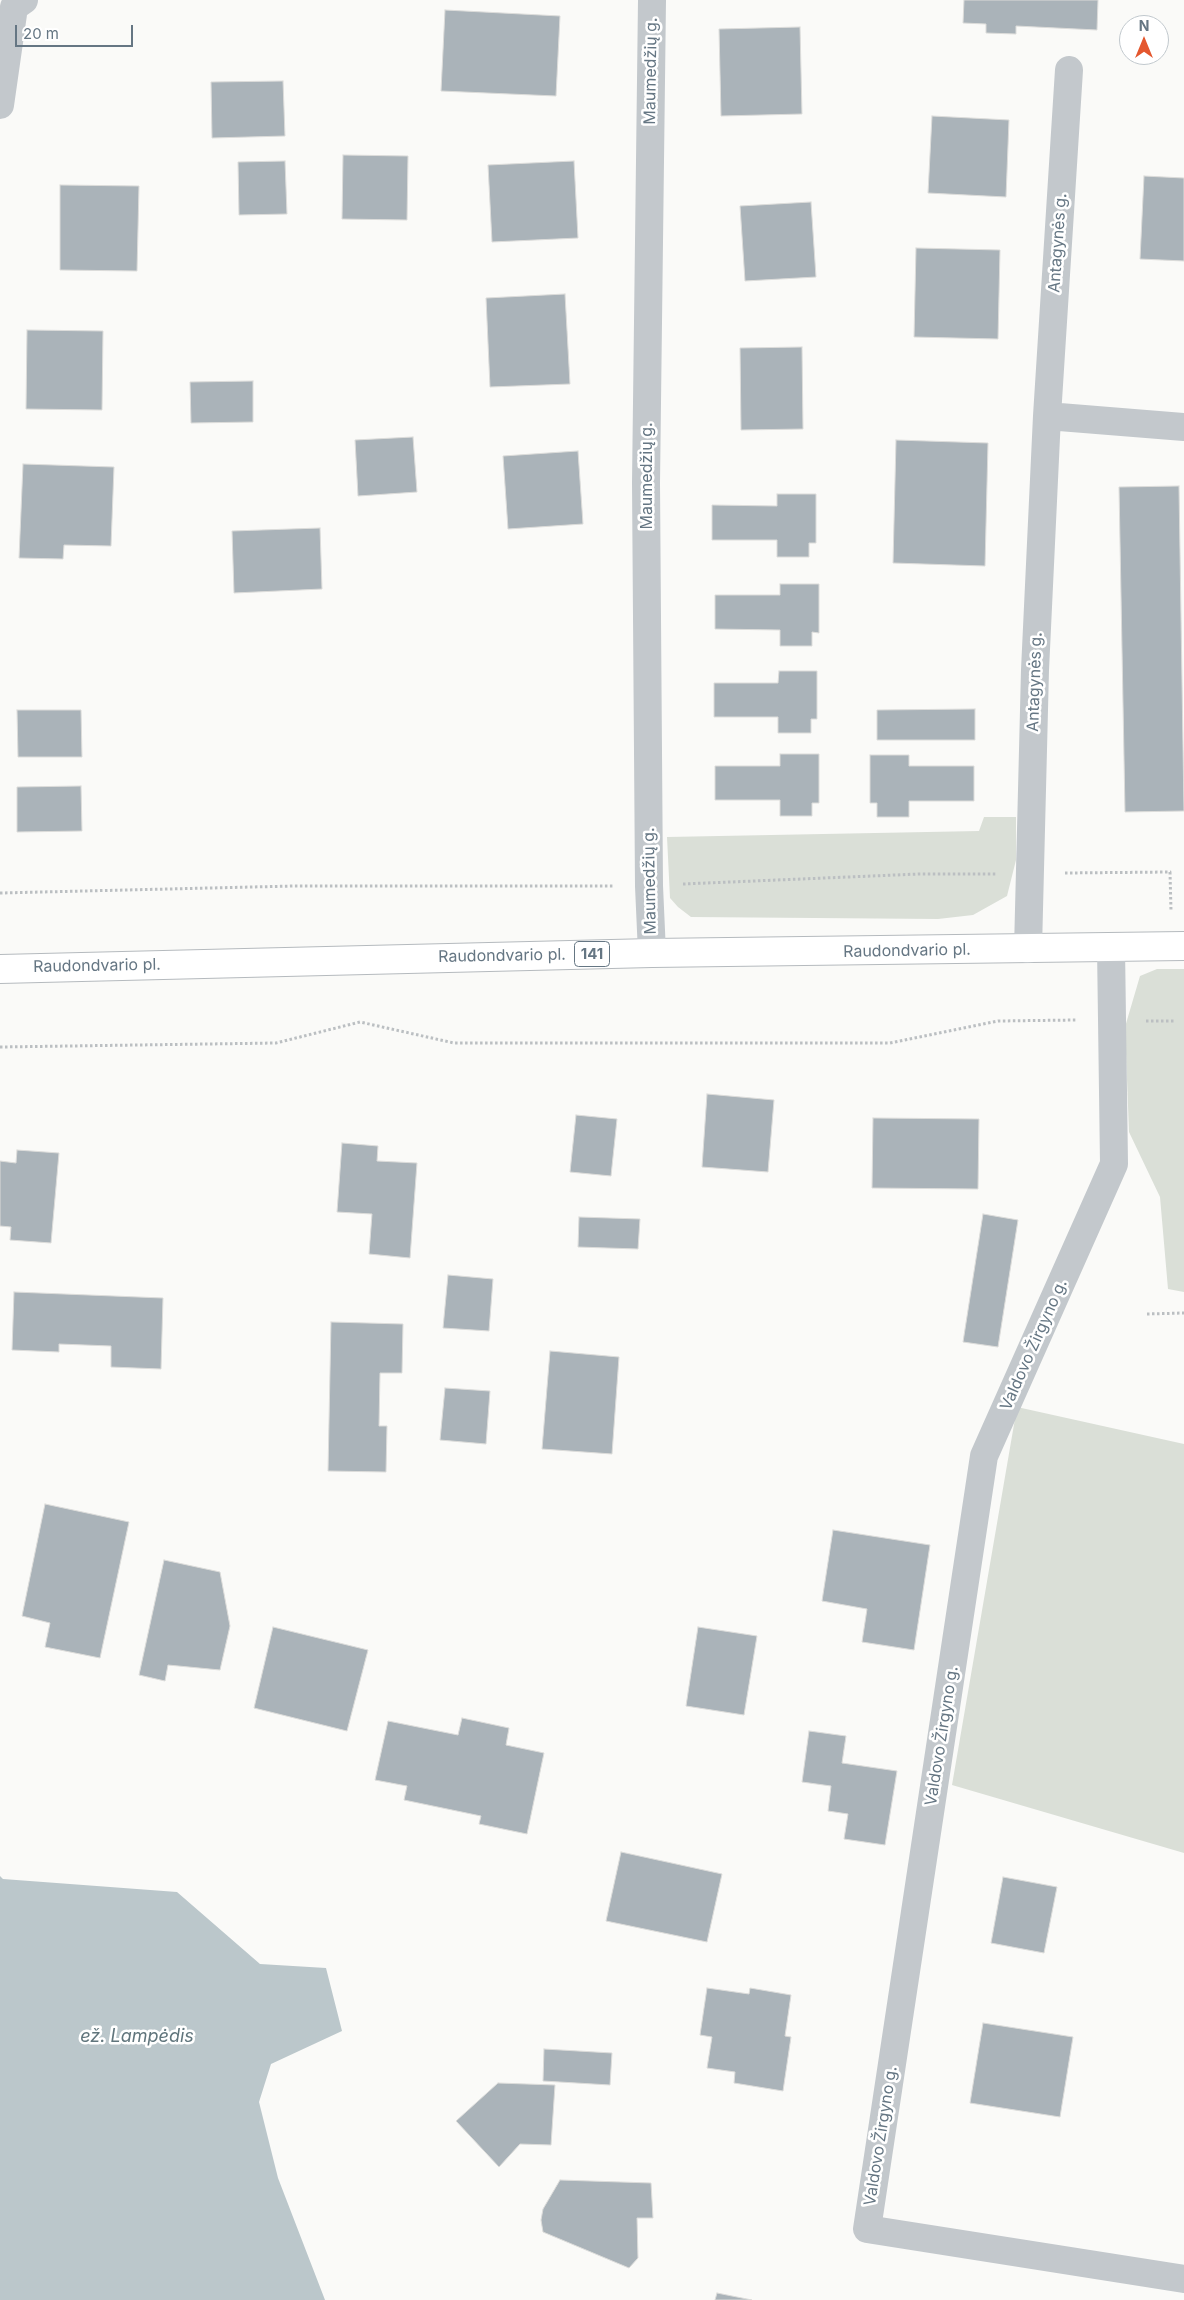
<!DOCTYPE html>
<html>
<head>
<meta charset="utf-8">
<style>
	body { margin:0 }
	#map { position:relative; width:1184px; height:2300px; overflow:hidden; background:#fafaf8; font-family:Inter,sans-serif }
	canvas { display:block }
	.north { position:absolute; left:1119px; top:15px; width:50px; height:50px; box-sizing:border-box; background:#fff; border:1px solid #c1c8cd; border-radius:50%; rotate:0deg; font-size:14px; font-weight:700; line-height:20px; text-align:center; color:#657683 }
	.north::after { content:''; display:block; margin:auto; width:18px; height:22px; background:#e4572e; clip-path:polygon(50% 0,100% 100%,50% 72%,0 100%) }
	.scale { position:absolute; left:15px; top:25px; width:118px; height:22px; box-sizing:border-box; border:2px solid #657683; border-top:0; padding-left:6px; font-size:15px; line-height:18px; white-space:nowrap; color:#657683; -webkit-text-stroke:4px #fff; paint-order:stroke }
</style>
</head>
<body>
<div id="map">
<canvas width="1184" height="2300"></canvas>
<div class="north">N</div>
<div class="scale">20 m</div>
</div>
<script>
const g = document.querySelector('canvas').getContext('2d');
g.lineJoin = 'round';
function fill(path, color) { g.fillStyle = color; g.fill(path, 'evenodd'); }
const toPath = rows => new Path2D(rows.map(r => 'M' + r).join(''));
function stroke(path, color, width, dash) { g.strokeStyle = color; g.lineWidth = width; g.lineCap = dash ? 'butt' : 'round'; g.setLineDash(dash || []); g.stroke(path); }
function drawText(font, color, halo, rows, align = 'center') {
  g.font = font + ' Inter,sans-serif'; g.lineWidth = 5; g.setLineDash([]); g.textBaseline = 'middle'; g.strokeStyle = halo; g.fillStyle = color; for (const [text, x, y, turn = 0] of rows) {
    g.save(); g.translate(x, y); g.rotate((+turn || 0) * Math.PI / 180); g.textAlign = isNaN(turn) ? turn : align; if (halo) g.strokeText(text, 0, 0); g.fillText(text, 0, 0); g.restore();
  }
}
fill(toPath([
	[984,817,1016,817,1016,860,1007,896,973,915,938,919,691,917,678,907,670,898,667,837,979,831],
	[1157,969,1184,969,1184,1292,1168,1289,1160,1197,1129,1132,1125,1027,1140,976],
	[1017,1407,1184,1444,1184,1853,952,1785]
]), '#dadfd7');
fill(toPath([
	[0,1876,3,1879,177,1892,260,1964,326,1968,342,2031,271,2064,259,2102,278,2178,325,2300,0,2300]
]), '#bbc7cb');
const building = toPath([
	[964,0,1098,0,1097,30,1016,26,1016,34,986,33,986,24,963,23,964,0],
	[445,10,560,16,556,96,441,91,445,10],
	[800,27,802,114,721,116,719,29,800,27],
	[283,81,285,136,212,138,211,82,283,81],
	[932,116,1009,120,1006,197,928,193,932,116],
	[343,155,408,156,407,220,342,219,343,155],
	[285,161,287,214,239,215,238,162,285,161],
	[574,161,578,238,492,242,488,165,574,161],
	[1144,176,1184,178,1184,261,1140,259,1144,176],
	[60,185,139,186,137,271,60,270,60,185],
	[811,202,816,277,745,281,740,206,811,202],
	[916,248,1000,250,998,339,914,337,916,248],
	[565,294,570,384,490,387,486,298,565,294],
	[27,330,103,331,102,410,26,409,27,330],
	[802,347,803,429,741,430,740,348,802,347],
	[253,381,253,422,191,423,190,382,253,381],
	[413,437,417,492,358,496,355,440,413,437],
	[896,440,988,443,985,566,893,563,896,440],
	[578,451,583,524,508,529,503,456,578,451],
	[23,464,114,467,111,546,64,545,63,559,19,558,23,464],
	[1179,486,1184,811,1125,812,1119,487,1179,486],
	[777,494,816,494,816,543,809,543,809,557,777,557,777,540,712,540,712,505,777,506,777,494],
	[320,528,322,589,234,593,232,531,320,528],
	[780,584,819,584,819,633,812,632,812,646,780,646,780,630,715,629,715,595,780,595,780,584],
	[779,671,817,671,817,719,811,719,811,733,778,733,778,717,714,717,714,683,778,683,779,671],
	[975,709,975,740,877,740,877,710,975,709],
	[17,710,81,710,82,757,18,757,17,710],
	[780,754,819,754,819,803,812,803,812,816,780,816,780,800,715,800,715,766,780,766,780,754],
	[870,755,909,755,909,766,974,766,974,801,909,801,909,817,877,817,877,803,870,803,870,755],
	[81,786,82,831,17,832,17,787,81,786],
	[707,1094,774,1100,768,1172,702,1167,707,1094],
	[576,1115,617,1119,611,1176,570,1172,576,1115],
	[873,1118,979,1119,978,1189,872,1188,873,1118],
	[342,1143,378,1146,377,1161,417,1163,410,1258,369,1254,372,1214,337,1212,342,1143],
	[17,1150,59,1153,51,1243,10,1240,11,1227,0,1226,0,1161,16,1163,17,1150],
	[983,1214,1018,1220,998,1347,963,1342,983,1214],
	[579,1217,640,1219,638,1249,578,1247,579,1217],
	[448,1275,493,1279,489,1331,443,1328,448,1275],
	[14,1292,163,1298,161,1369,111,1367,111,1346,59,1344,59,1352,12,1350,14,1292],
	[331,1322,403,1324,402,1373,380,1373,379,1426,387,1426,386,1472,328,1471,331,1322],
	[550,1351,619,1357,612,1454,542,1449,550,1351],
	[445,1388,490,1391,486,1444,440,1440,445,1388],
	[45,1504,129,1522,100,1658,45,1647,50,1623,22,1616,45,1504],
	[833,1530,930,1545,914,1650,862,1642,867,1609,822,1601,833,1530],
	[164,1560,220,1572,230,1626,220,1670,168,1665,165,1681,139,1675,164,1560],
	[273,1627,368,1650,347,1731,254,1708,273,1627],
	[698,1627,757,1636,744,1715,686,1706,698,1627],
	[462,1718,509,1728,506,1745,544,1753,527,1834,479,1824,481,1816,404,1800,407,1786,375,1780,388,1721,458,1735,462,1718],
	[809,1731,846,1736,842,1763,897,1771,885,1845,844,1839,848,1814,828,1811,831,1786,802,1782,809,1731],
	[621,1852,722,1874,707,1942,606,1921,621,1852],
	[1003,1877,1057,1887,1044,1953,991,1943,1003,1877],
	[707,1988,749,1994,750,1988,791,1995,785,2036,791,2037,783,2091,734,2083,735,2072,707,2068,712,2037,700,2035,707,1988],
	[983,2023,1073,2037,1060,2117,970,2103,983,2023],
	[544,2049,612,2053,610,2085,543,2081,544,2049],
	[498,2083,555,2085,551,2145,520,2144,499,2167,456,2121,498,2083],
	[560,2180,651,2183,653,2218,637,2218,638,2258,629,2268,543,2232,541,2220,543,2209,560,2180],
	[717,2293,752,2300,715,2300,717,2293]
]);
fill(building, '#aab3b9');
stroke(building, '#dcdcda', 1);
const major = toPath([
	[0,969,652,953,1184,946]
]);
stroke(major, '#b5babe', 30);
stroke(toPath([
	[1065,873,1170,872,1171,911],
	[683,884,919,874,997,874],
	[0,893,294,886,614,886],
	[1146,1021,1175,1021],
	[0,1047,276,1043,360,1022,454,1043,890,1043,998,1021,1077,1020],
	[1147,1314,1184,1313]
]), '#bbbfc2', 3, [2.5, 2.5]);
stroke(toPath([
	[652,0,646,483,649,886,652,953],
	[0,105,14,7,24,0],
	[1047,416,1184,427],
	[1111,947,1114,1164,984,1456,867,2229,1184,2279],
	[1028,949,1035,670,1047,416,1069,70]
]), '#c3c8cc', 28);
stroke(major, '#fff', 28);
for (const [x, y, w] of [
	[592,954,35]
]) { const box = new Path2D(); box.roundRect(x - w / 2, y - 12.5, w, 25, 4); g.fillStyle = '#fff'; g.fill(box); stroke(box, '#657683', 1); }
drawText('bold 15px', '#657683', null, [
	["141",592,954]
]);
drawText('16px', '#657683', '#fff', [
	["Maumedžių g.",651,71,-89],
	["Antagynės g.",1058,243,-86],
	["Maumedžių g.",647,476,-90],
	["Antagynės g.",1035,682,-88],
	["Maumedžių g.",650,881,-91],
	["Raudondvario pl.",907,951,-1],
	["Raudondvario pl.",502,956,-1],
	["Raudondvario pl.",97,966,-1],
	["Valdovo Žirgyno g.",1034,1345,-66],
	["Valdovo Žirgyno g.",942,1736,-81],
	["Valdovo Žirgyno g.",881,2136,-81]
]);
drawText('italic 18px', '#60757c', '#fff', [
	["ež. Lampėdis",137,2037]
]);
</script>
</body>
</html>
